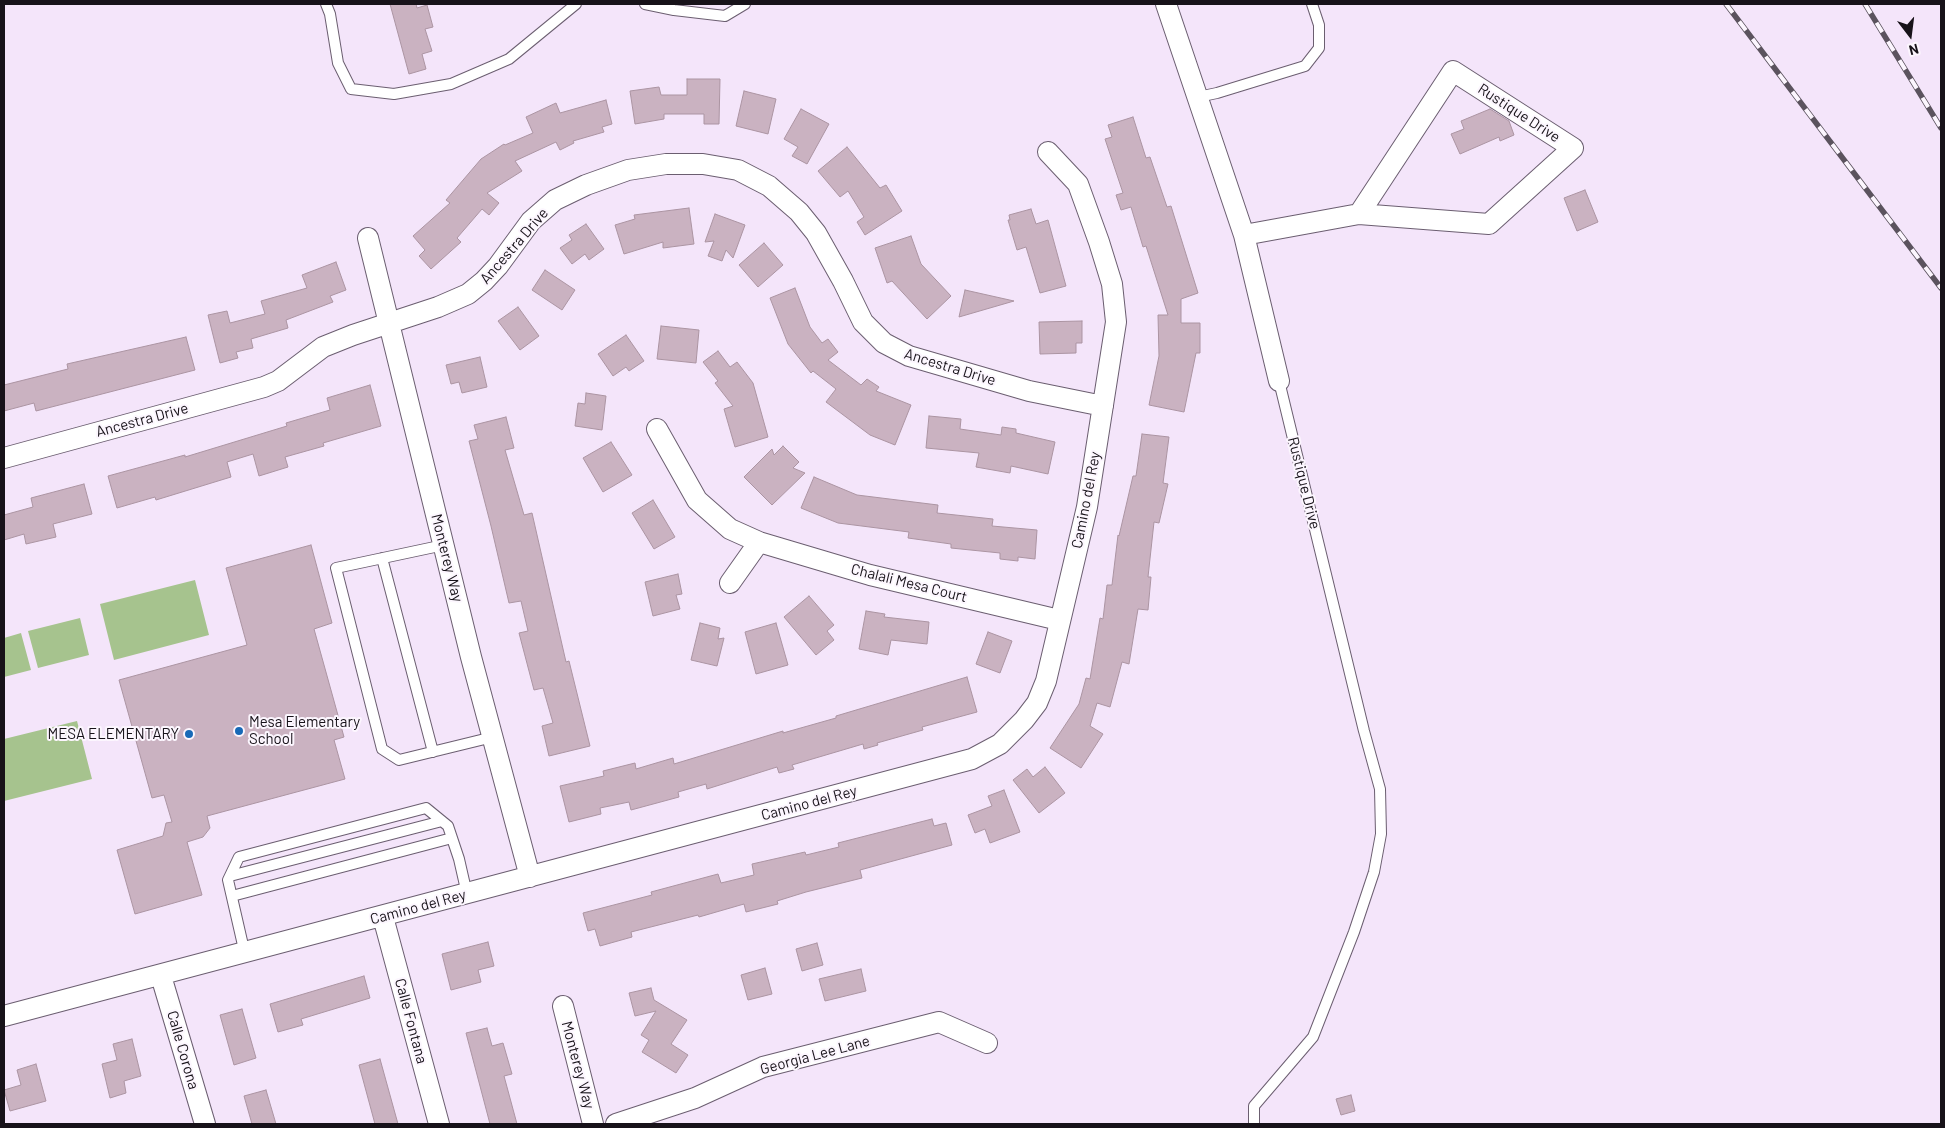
<!DOCTYPE html>
<html>
<head>
<meta charset="utf-8">
<style>
	body { margin:0 }
	#map { position:relative; width:1945px; height:1128px; overflow:hidden; background:#f4e5fa; font-family:Barlow,sans-serif }
	canvas { display:block }
	.frame { position:absolute; inset:0; border:5px solid #171219; pointer-events:none }
	.north { position:absolute; left:1885px; top:10px; width:50px; height:50px; -webkit-text-stroke:4px #fcf6fe; paint-order:stroke; rotate:165deg; font-size:14px; font-weight:700; line-height:20px; text-align:center; color:#171219 }
	.north::after { content:''; display:block; margin:auto; width:18px; height:22px; background:#171219; clip-path:polygon(50% 0,100% 100%,50% 72%,0 100%) }
</style>
</head>
<body>
<div id="map">
<canvas width="1945" height="1128"></canvas>
<div class="frame"></div>
<div class="north">N</div>
</div>
<script>
const g = document.querySelector('canvas').getContext('2d');
g.lineJoin = 'round';
function fill(path, color) { g.fillStyle = color; g.fill(path, 'evenodd'); }
const toPath = rows => new Path2D(rows.map(r => 'M' + r).join(''));
function stroke(path, color, width, dash) { g.strokeStyle = color; g.lineWidth = width; g.lineCap = dash ? 'butt' : 'round'; g.setLineDash(dash || []); g.stroke(path); }
function drawText(font, color, halo, rows, align = 'center') {
  g.font = font + ' Barlow,sans-serif'; g.lineWidth = 4; g.setLineDash([]); g.textBaseline = 'middle'; g.strokeStyle = halo; g.fillStyle = color; for (const [text, x, y, turn = 0] of rows) {
    g.save(); g.translate(x, y); g.rotate((+turn || 0) * Math.PI / 180); g.textAlign = isNaN(turn) ? turn : align; if (halo) g.strokeText(text, 0, 0); g.fillText(text, 0, 0); g.restore();
  }
}
fill(toPath([
	[195,580,209,635,114,660,100,604],
	[80,618,89,655,38,668,28,631],
	[21,633,31,670,4,677,4,638],
	[77,721,92,779,4,801,4,739]
]), '#a6c38e');
const building = toPath([
	[390,4,416,4,417,8,427,5,433,27,425,29,432,51,422,54,426,69,409,74,390,4],
	[687,79,720,79,719,124,704,124,704,114,664,114,664,119,635,124,630,91,659,87,661,95,687,95,687,79],
	[744,91,776,99,768,134,736,126,744,91],
	[606,100,612,124,602,127,604,132,573,141,574,143,560,150,556,142,515,161,522,171,487,193,499,203,489,215,482,209,457,238,461,242,431,269,419,256,425,250,413,236,450,203,446,200,481,159,504,144,505,145,533,133,526,117,556,103,560,113,606,100],
	[801,109,829,124,807,164,792,156,798,147,784,139,801,109],
	[1490,109,1509,121,1514,135,1500,141,1499,137,1460,154,1451,134,1464,129,1461,121,1490,109],
	[1133,117,1146,158,1150,157,1167,207,1171,206,1198,293,1181,299,1181,323,1200,323,1200,353,1196,353,1184,412,1149,405,1159,356,1158,315,1168,315,1146,246,1143,247,1131,207,1121,210,1116,195,1123,193,1105,139,1112,137,1108,125,1133,117],
	[847,147,880,188,886,185,902,211,865,235,857,222,864,217,848,191,840,197,818,171,847,147],
	[1585,190,1598,222,1577,231,1564,198,1585,190],
	[689,208,694,244,663,248,663,242,624,254,615,225,635,219,634,215,689,208],
	[1031,209,1036,224,1048,220,1066,286,1040,293,1026,247,1017,250,1008,220,1010,220,1009,215,1031,209],
	[715,214,745,225,733,258,726,250,722,261,708,256,714,241,705,242,715,214],
	[586,224,604,249,589,260,585,254,572,264,560,248,572,240,569,235,586,224],
	[911,236,921,264,951,296,927,319,892,281,887,283,875,248,911,236],
	[764,243,783,265,758,287,739,265,764,243],
	[336,262,346,290,330,296,333,302,286,320,288,328,251,339,253,348,236,352,238,358,220,363,208,315,227,311,230,323,265,314,261,301,307,288,302,275,336,262],
	[545,270,575,290,562,310,532,290,545,270],
	[795,288,810,327,822,343,828,339,838,352,828,360,861,385,867,379,879,387,876,391,911,405,895,445,870,435,826,402,836,389,813,371,811,373,788,344,770,298,795,288],
	[965,290,1014,301,959,317,965,290],
	[518,307,539,336,520,350,498,321,518,307],
	[1082,321,1082,343,1076,343,1076,353,1040,354,1039,322,1082,321],
	[661,326,699,330,696,363,657,359,661,326],
	[626,335,644,361,629,371,626,367,613,376,598,354,626,335],
	[186,337,195,370,36,411,34,403,4,411,4,385,68,369,67,364,186,337],
	[718,351,730,367,737,362,753,383,768,437,735,447,724,409,733,406,715,383,718,381,703,362,718,351],
	[480,357,487,387,462,393,459,382,451,384,446,365,480,357],
	[370,385,381,426,323,443,324,446,285,457,288,467,259,476,253,454,227,462,231,477,156,500,155,497,117,508,108,476,185,455,185,457,287,426,286,423,330,410,327,398,370,385],
	[586,393,606,396,602,430,575,426,578,403,585,404,586,393],
	[929,416,961,419,960,429,1001,435,1002,427,1016,429,1016,433,1055,442,1048,474,1011,466,1010,473,976,467,979,453,926,448,929,416],
	[506,417,514,448,505,450,524,515,532,513,566,662,569,661,590,746,549,756,542,726,553,723,543,688,534,690,519,633,528,631,521,601,509,603,491,526,469,441,478,439,474,425,506,417],
	[1142,434,1169,437,1163,483,1168,484,1159,523,1154,522,1148,577,1151,577,1148,610,1138,609,1129,664,1122,662,1110,707,1097,703,1090,726,1103,734,1081,768,1050,748,1079,704,1086,678,1090,679,1100,618,1103,619,1107,585,1112,585,1118,535,1119,536,1133,476,1136,476,1142,434],
	[611,442,632,475,603,492,583,458,611,442],
	[783,446,799,462,793,468,805,473,772,505,744,477,772,449,774,455,783,446],
	[814,477,857,495,938,505,937,513,993,519,992,526,1037,530,1035,559,1018,557,1018,561,1000,559,1000,553,951,548,951,544,908,538,909,532,838,523,801,508,814,477],
	[84,484,92,514,53,524,56,537,26,544,24,534,4,540,4,515,33,507,31,498,84,484],
	[653,500,675,537,654,549,632,513,653,500],
	[311,545,332,623,314,629,344,737,334,740,345,779,207,816,210,828,203,837,187,842,202,895,135,914,117,850,163,836,166,823,172,822,164,795,152,798,119,680,247,645,226,568,311,545],
	[678,574,682,594,676,595,680,609,653,616,645,582,678,574],
	[809,596,834,625,827,631,834,640,816,655,784,617,809,596],
	[866,611,885,614,884,617,929,622,927,644,891,640,888,655,859,649,866,611],
	[700,623,720,628,718,639,724,638,717,666,691,660,700,623],
	[776,623,788,665,756,674,745,632,776,623],
	[988,632,1012,641,1000,673,976,664,988,632],
	[967,677,977,712,922,727,923,730,877,743,878,745,864,749,863,744,792,765,794,769,779,773,777,767,707,789,706,784,678,792,679,797,631,810,629,802,600,808,601,814,569,822,560,786,604,776,603,771,635,763,636,769,673,758,674,764,783,731,783,733,836,718,836,716,967,677],
	[1045,767,1065,793,1039,813,1013,780,1027,769,1033,777,1045,767],
	[1004,790,1020,832,990,843,985,829,975,833,968,815,992,806,988,796,1004,790],
	[932,819,934,826,946,823,952,845,860,870,862,878,806,892,777,901,778,904,746,912,744,904,699,917,698,915,631,932,632,937,600,946,595,929,588,931,583,913,652,895,651,892,718,874,721,883,754,875,752,864,805,852,806,855,839,847,838,843,932,819],
	[488,942,494,966,478,970,481,982,451,990,442,954,488,942],
	[817,943,823,965,802,971,796,949,817,943],
	[765,968,772,994,748,1000,741,975,765,968],
	[861,969,866,991,825,1001,819,979,861,969],
	[364,976,370,998,301,1019,303,1025,278,1032,270,1004,364,976],
	[651,988,654,1000,687,1020,671,1044,688,1055,676,1073,642,1052,649,1040,641,1035,656,1011,635,1016,629,993,651,988],
	[242,1009,256,1058,234,1065,220,1015,242,1009],
	[487,1028,492,1046,503,1043,512,1074,504,1076,517,1124,490,1124,466,1033,487,1028],
	[132,1039,141,1076,124,1081,126,1093,110,1098,102,1064,117,1060,113,1044,132,1039],
	[380,1059,398,1124,375,1124,359,1065,380,1059],
	[36,1064,46,1101,10,1111,4,1090,21,1085,17,1070,36,1064],
	[266,1090,276,1124,252,1124,244,1096,266,1090],
	[1351,1095,1355,1111,1341,1115,1336,1099,1351,1095]
]);
fill(building, '#cab2c1');
stroke(building, '#ab94a2', 1);
const lane = toPath([
	[326,4,330,14,338,63,351,89,394,94,451,84,509,59,576,4],
	[645,4,674,10,725,16,745,4],
	[1198,97,1217,93,1305,66,1319,48,1319,25,1312,4],
	[444,545,336,568,382,749,399,760,493,737],
	[382,558,433,752],
	[230,876,442,821],
	[232,896,452,838],
	[245,954,228,880,239,857,426,808,448,826,459,859,467,894],
	[1254,1124,1254,1106,1313,1037,1354,932,1374,872,1381,834,1380,789,1364,731,1279,381]
]);
const street = toPath([
	[1166,4,1244,235,1279,381],
	[1244,235,1359,214,1453,71,1573,148,1489,224,1359,214],
	[368,238,471,657,530,877],
	[657,429,697,500,730,529,759,542,870,575,1059,620],
	[4,458,264,387,278,381,323,347,353,335,438,307,468,294,484,281,498,266,531,221,555,200,586,185,628,170,666,164,703,164,738,170,769,186,799,212,816,233,843,281,863,322,884,343,909,356,1029,391,1103,406],
	[730,583,759,542],
	[383,917,439,1124],
	[161,976,205,1124],
	[563,1006,593,1124],
	[4,1016,972,759,1000,744,1024,720,1037,703,1046,681,1087,507,1116,322,1112,284,1099,242,1078,184,1048,152],
	[616,1124,695,1098,763,1067,939,1022,987,1043]
]);
stroke(lane, '#6b5e70', 12);
stroke(street, '#6b5e70', 22);
stroke(lane, '#fff', 10);
stroke(street, '#fff', 20);
const rail = toPath([
	[1726,4,1941,288],
	[1865,4,1941,128]
]);
stroke(rail, '#5b535e', 5.5);
stroke(rail, '#fcf6fe', 4, [11]);
for (const [x, y, r, color] of [
	[239,731,5,"#1769b7"],
	[189,734,5,"#1769b7"]
]) { const dot = new Path2D(); dot.arc(x, y, r, 0, 2 * Math.PI); g.fillStyle = color; g.fill(dot); stroke(dot, '#fcf6fe', 2); }
drawText('15px', '#171219', '#fcf6fe', [
	["Rustique Drive",1519,113,33],
	["Ancestra Drive",514,246,-49],
	["Ancestra Drive",950,367,17],
	["Ancestra Drive",142,420,-15],
	["Rustique Drive",1304,483,76],
	["Camino del Rey",1086,500,-79],
	["Monterey Way",447,558,76],
	["Chalali Mesa Court",909,583,14],
	["Camino del Rey",809,803,-15],
	["Camino del Rey",418,907,-15],
	["Calle Fontana",411,1021,75],
	["Calle Corona",183,1050,74],
	["Georgia Lee Lane",815,1055,-15],
	["Monterey Way",578,1065,75]
]);
drawText('15px', '#171219', '#fcf6fe', [
	["Mesa Elementary",249,722],
	["School",249,739],
	["MESA ELEMENTARY",179,734,"right"]
], 'left');
</script>
</body>
</html>
